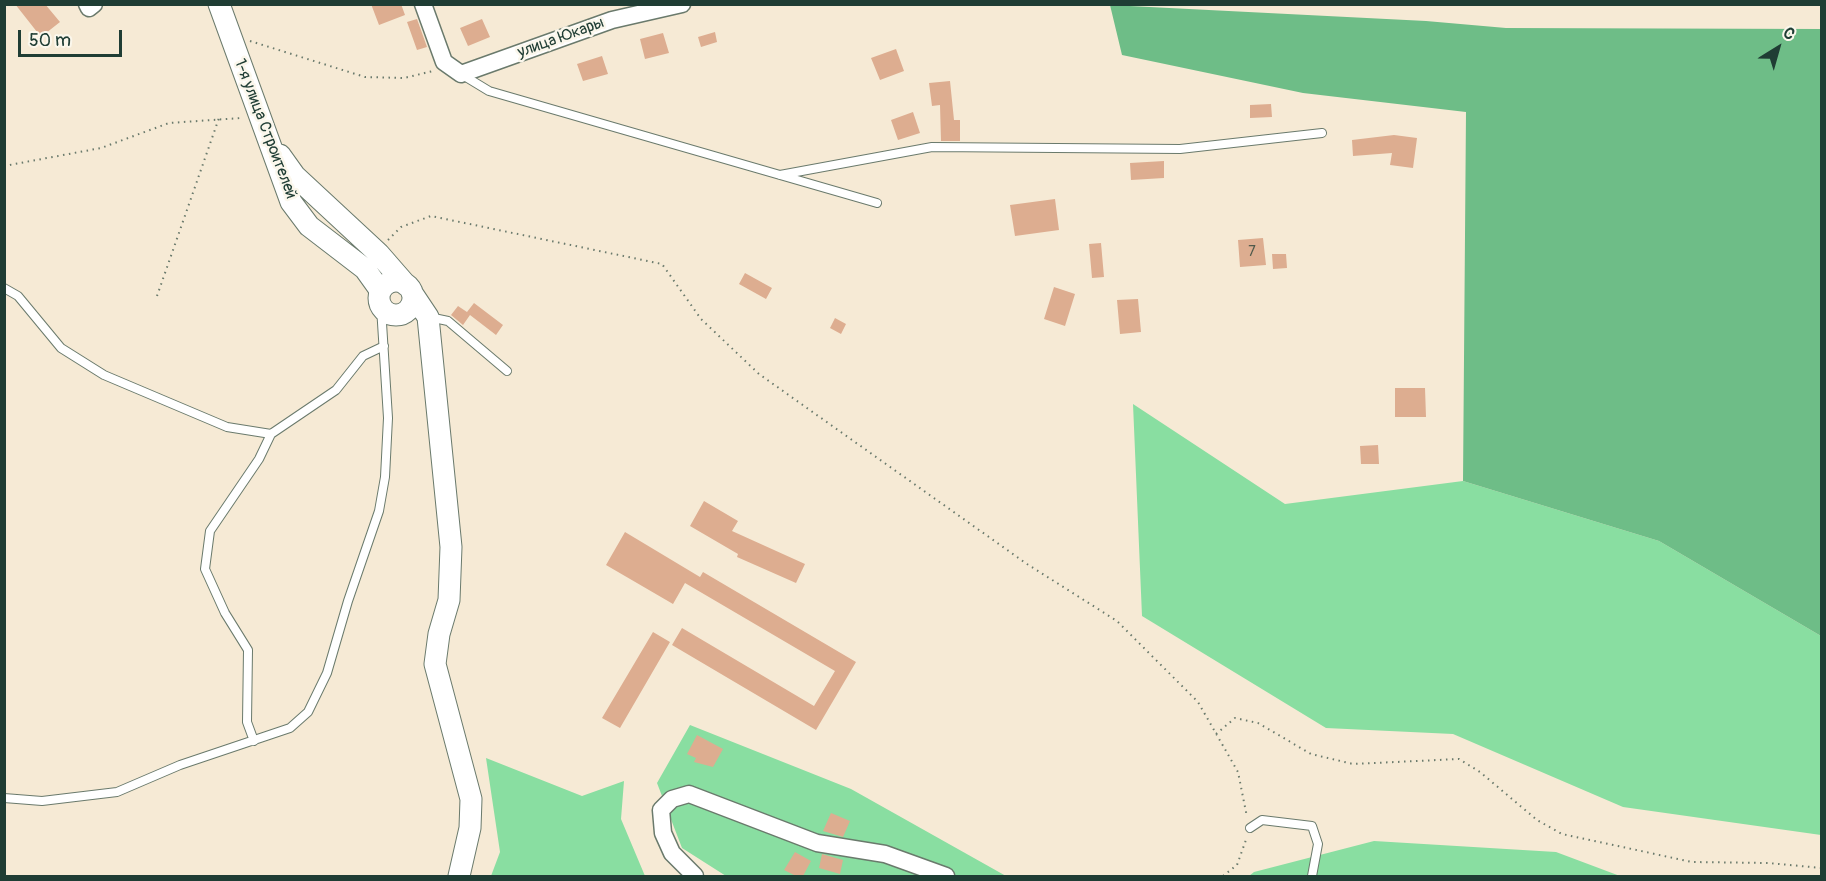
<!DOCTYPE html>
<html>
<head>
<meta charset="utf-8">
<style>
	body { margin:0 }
	#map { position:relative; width:1826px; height:881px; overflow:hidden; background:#f6ead5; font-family:Pangolin,sans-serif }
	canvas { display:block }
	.frame { position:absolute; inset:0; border:6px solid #1f3d34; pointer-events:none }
	.north { position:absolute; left:1748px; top:18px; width:60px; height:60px; -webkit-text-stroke:4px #fbf7ec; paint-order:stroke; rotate:37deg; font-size:16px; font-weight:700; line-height:24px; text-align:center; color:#1f3d34 }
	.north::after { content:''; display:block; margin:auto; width:21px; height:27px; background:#1f3d34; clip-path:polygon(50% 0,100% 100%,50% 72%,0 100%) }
	.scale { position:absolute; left:18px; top:30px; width:104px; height:27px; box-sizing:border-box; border:3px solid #1f3d34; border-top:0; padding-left:8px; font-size:18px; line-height:21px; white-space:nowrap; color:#1f3d34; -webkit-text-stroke:4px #fbf7ec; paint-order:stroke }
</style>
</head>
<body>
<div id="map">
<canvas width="1826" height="881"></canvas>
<div class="frame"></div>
<div class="north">С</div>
<div class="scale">50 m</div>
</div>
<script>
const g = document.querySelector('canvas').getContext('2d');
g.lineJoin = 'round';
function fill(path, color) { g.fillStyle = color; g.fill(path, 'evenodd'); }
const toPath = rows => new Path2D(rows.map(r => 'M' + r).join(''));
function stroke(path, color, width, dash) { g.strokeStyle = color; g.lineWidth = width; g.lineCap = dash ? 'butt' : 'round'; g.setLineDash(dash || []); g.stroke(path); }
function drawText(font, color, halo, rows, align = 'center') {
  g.font = font + ' Pangolin,sans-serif'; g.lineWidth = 5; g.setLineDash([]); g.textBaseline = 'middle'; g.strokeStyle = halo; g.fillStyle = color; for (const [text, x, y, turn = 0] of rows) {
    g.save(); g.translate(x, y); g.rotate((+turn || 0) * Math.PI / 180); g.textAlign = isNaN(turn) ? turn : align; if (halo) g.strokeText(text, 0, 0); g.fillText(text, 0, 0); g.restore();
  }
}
fill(toPath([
	[1133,404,1285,504,1463,481,1659,541,1821,636,1821,835,1623,807,1453,734,1326,728,1142,616],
	[690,725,851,789,1006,876,726,876,682,848,657,783],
	[486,758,582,796,624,781,621,819,645,876,491,876,500,852],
	[1374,841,1556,852,1620,876,1249,876,1254,872]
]), '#89dea1');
fill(toPath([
	[1110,5,1426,21,1506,28,1821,29,1821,636,1659,541,1463,481,1466,112,1303,93,1122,55]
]), '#6ebd87');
fill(toPath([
	[15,4,45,4,60,22,41,37],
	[371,4,401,4,405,15,379,25],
	[417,19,427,47,417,50,407,22],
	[482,19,490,37,468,46,460,28],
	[715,32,717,42,701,47,698,37],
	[663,33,669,53,645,59,640,39],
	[896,49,904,71,880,80,871,58],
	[602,56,608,74,583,81,577,64],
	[950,81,954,120,960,120,960,141,941,141,940,105,932,106,929,83],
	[1271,104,1272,117,1250,118,1250,105],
	[913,112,920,133,898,140,891,120],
	[1394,135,1417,138,1413,168,1390,165,1392,153,1353,156,1352,140],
	[1164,161,1164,178,1131,180,1130,163],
	[1055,199,1059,230,1015,236,1010,205],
	[1263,238,1266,265,1240,267,1238,240],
	[1101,243,1104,277,1092,278,1089,244],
	[1272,254,1286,254,1287,268,1273,269],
	[745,273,772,288,766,299,739,284],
	[1054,287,1075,294,1065,326,1044,319],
	[1138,299,1141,332,1120,334,1117,300],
	[474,303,503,325,496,335,470,315,463,325,451,315,458,306,467,312],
	[835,318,846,324,841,334,830,328],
	[1395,388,1425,388,1426,417,1395,417],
	[1378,445,1379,464,1361,464,1360,446],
	[704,501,738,521,732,531,805,564,796,583,737,557,738,554,690,526],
	[625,532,700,577,703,572,856,662,816,730,672,645,682,628,814,706,835,671,685,583,673,604,606,565],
	[653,632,670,642,620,728,602,718],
	[697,735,723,749,713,767,694,762,696,758,687,754],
	[831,813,850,821,843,837,823,831],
	[795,852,811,861,803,876,796,876,784,870],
	[822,854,843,860,840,874,819,868]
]), '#ddad90');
const service = toPath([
	[461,74,489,91,877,203],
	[780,175,932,147,1180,149,1322,133],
	[4,288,18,296,61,348,104,375,227,427,271,434],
	[429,317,448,321,507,371],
	[254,741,247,722,248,650,225,613,205,569,210,531,259,459,271,434,336,390,363,356,384,346],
	[4,798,42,801,117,792,180,765,290,728,308,712,327,673,348,601,379,511,385,477,388,418,381,307],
	[1250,828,1262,820,1312,826,1318,844,1312,876]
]);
const minor = toPath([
	[87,4,89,8,94,4],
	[423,4,444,62,461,74,612,20,682,4],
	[695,876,672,853,663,833,661,810,672,799,689,794,817,843,885,854,946,876]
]);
const tertiary = toPath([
	[219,4,291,202,309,226,365,269,380,290],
	[280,155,295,176,379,254,406,285],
	'379 298a17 17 0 1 1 34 0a17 17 0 1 1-34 0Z',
	[412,293,428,317,451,547,449,600,439,634,435,664,471,799,470,828,459,876]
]);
stroke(service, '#6a7a6c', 10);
stroke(minor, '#6a7a6c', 19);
stroke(tertiary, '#6a7a6c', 23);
stroke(toPath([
	[250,41,365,77,404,78,433,71],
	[4,166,101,148,169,123,241,118],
	[388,240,401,227,431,216,662,264,701,319,759,374,1027,564,1117,621,1198,702,1238,772,1247,817],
	[157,296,219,118],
	[1216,734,1235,718,1258,723,1311,754,1353,764,1459,759,1480,772,1537,820,1562,834,1692,862,1768,863,1822,868],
	[1223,876,1237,865,1247,837]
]), '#6a7a6c', 2, [1.5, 4.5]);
stroke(service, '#fff', 8);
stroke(minor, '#fff', 16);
stroke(tertiary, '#fff', 21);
drawText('14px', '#4e594b', null, [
	["7",1252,252]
]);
drawText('16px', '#1f3d34', '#fbf7ec', [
	["улица Юкары",561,38,-20],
	["1-я улица Строителей",265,129,69]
]);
</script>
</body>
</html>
